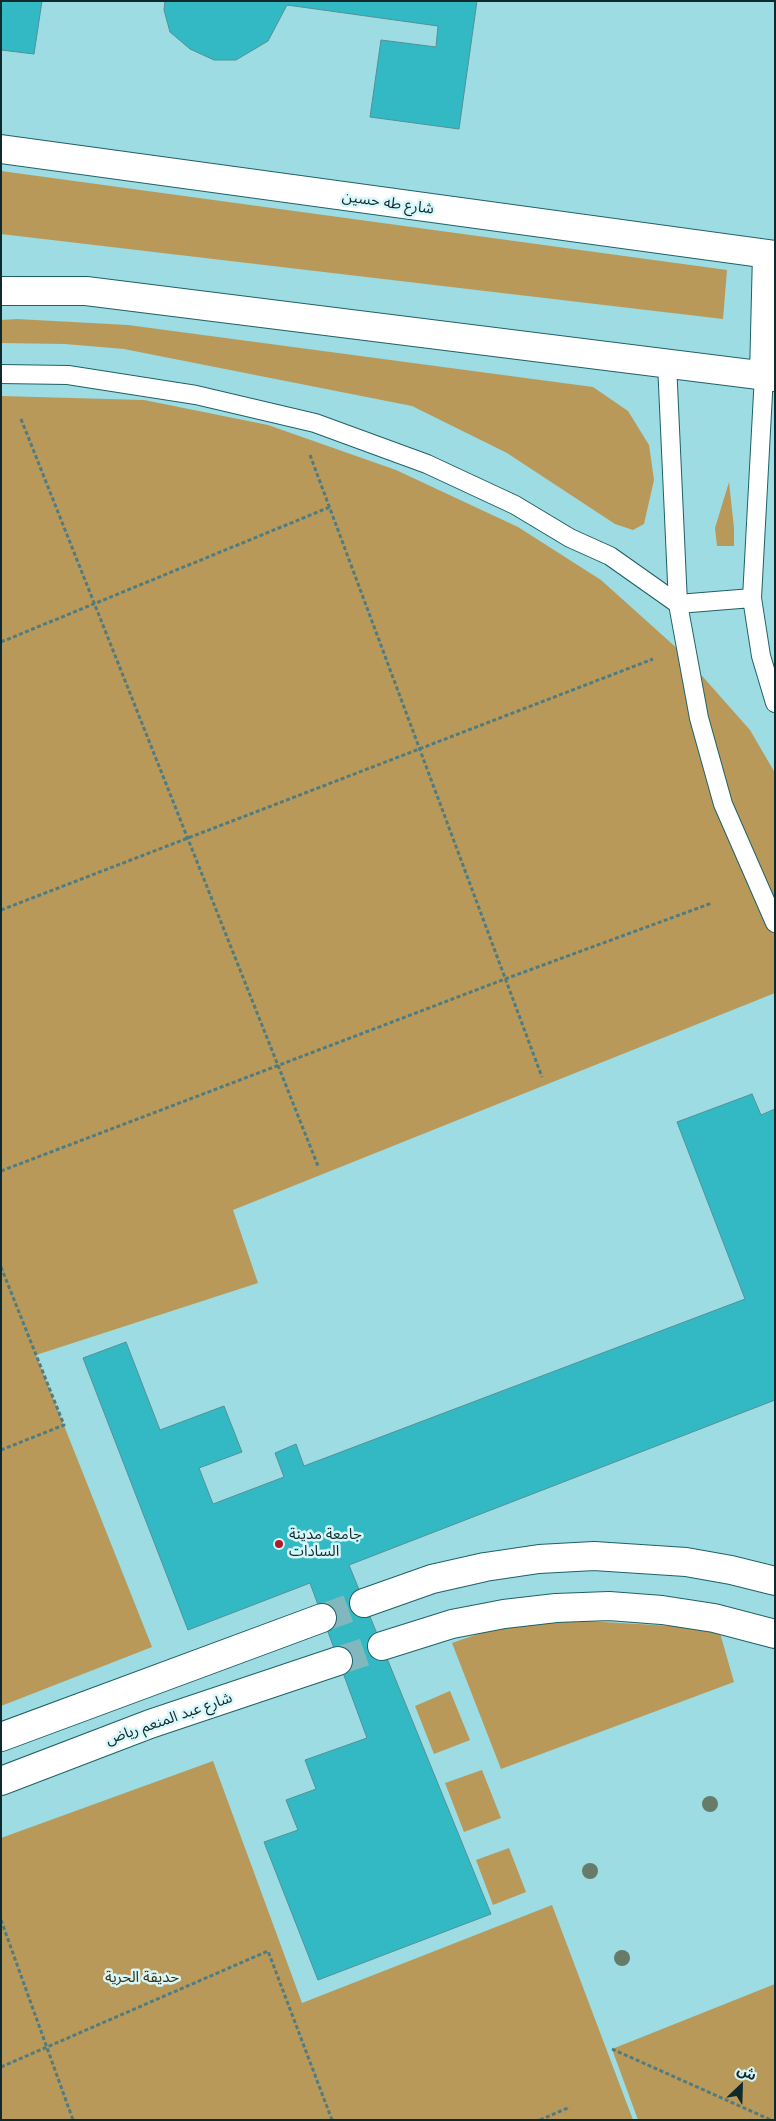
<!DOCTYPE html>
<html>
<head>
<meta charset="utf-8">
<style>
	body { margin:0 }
	#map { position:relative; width:776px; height:2121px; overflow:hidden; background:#9cdce2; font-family:"Noto Sans","Noto Sans Arabic",sans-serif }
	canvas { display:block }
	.frame { position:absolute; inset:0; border:2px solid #0f2a2c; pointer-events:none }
	.north { position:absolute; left:716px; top:2061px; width:50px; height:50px; -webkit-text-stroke:4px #d7f7fa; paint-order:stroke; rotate:24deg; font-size:14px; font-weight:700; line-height:20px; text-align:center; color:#0f2a2c }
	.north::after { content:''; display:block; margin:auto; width:18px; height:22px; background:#0f2a2c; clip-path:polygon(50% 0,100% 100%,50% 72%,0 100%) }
</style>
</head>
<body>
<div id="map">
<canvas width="776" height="2121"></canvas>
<div class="frame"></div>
<div class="north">ش</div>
</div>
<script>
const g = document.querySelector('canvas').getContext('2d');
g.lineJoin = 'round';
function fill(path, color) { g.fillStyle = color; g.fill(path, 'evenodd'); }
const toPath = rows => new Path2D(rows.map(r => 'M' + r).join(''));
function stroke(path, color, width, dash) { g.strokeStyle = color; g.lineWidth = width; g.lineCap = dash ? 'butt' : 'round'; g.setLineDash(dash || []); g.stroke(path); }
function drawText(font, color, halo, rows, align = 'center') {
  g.font = font + ' "Noto Sans","Noto Sans Arabic",sans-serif'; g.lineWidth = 5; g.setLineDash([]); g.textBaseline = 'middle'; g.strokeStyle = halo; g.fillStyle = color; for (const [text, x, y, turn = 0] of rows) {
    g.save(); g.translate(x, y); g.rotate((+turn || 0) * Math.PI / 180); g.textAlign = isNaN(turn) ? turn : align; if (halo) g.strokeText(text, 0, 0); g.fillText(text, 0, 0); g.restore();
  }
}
fill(toPath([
	[1,171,727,270,723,319,1,234],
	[17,319,128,325,593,387,628,411,649,445,654,480,644,524,633,530,615,524,507,453,412,406,124,349,65,344,1,343,1,320],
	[1,396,144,400,268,425,396,470,518,527,601,580,680,651,750,730,775,773,775,993,233,1210,258,1283,36,1355,152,1647,1,1706],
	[729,482,734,528,734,546,717,546,715,528],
	[552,1619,672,1626,720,1633,734,1682,501,1769,452,1643,501,1626],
	[450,1691,470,1740,434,1754,415,1706],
	[213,1761,302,2003,552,1905,633,2120,1,2120,1,1838],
	[482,1770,501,1818,464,1832,445,1783],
	[509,1848,526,1892,493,1905,476,1860],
	[775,1984,775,2120,638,2120,612,2049]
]), '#b99959');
const building = toPath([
	[1,1,42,1,34,54,1,50,1,1],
	[165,1,477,1,459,129,370,117,381,40,436,47,438,26,287,5,268,41,236,60,214,60,190,49,170,32,164,10,165,1],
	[752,1094,761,1115,775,1109,775,1400,349,1565,491,1914,318,1980,264,1842,298,1830,286,1800,316,1789,305,1760,367,1738,310,1583,188,1630,83,1358,126,1342,160,1430,224,1406,242,1452,199,1468,213,1504,284,1477,275,1453,296,1444,304,1466,745,1299,677,1122,752,1094]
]);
fill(building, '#32b9c4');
stroke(building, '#529196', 1);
stroke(toPath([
	[322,1618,364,1603],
	[338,1661,382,1646]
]), '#80b8be', 28, [28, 14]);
const lane = toPath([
	[667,363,678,604,699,718,723,804,775,923],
	[1,374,68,375,196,395,315,423,427,464,515,505,570,538,610,556,678,604,752,598],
	[764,375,752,598,761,656,775,703]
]);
const secondary = toPath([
	[1,149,775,255],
	[1,291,86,291,775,377],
	[764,375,767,254],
	[364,1603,432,1579,485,1567,539,1559,594,1556,686,1562,731,1570,775,1581],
	[382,1646,452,1624,504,1614,556,1608,609,1606,662,1610,714,1618,775,1634],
	[1,1737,322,1618],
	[1,1781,150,1724,338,1661]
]);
stroke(lane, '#1f6167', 20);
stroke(secondary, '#1f6167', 30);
stroke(toPath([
	[21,419,318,1166],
	[310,455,542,1077],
	[1,642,330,507],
	[1,910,653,659],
	[1,1171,505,979,712,903],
	[1,1267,64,1425,1,1450],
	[1,1920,73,2120],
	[612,2049,771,2120],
	[1,2067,268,1951,332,2120],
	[540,2120,570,2107]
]), '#507c80', 3, [4, 2.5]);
stroke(lane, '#fff', 18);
stroke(secondary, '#fff', 28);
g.fillStyle = '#677b69';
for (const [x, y] of [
	[710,1804],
	[590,1871],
	[622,1958]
]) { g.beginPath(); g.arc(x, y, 8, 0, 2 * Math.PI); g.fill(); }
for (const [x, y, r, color] of [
	[279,1544,5,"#ae1b29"]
]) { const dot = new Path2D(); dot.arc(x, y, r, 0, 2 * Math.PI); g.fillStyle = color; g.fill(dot); stroke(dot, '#d7f7fa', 2); }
drawText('15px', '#0f2a2c', '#d7f7fa', [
	["شارع طه حسين",388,203,8],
	["شارع عبد المنعم رياض",169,1719,-19]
]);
drawText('15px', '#0f2a2c', '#d7f7fa', [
	["جامعة مدينة",289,1535],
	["السادات",289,1552]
], 'left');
drawText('15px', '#3c2c06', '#d7f7fa', [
	["حديقة الحرية",142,1978]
]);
</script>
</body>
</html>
